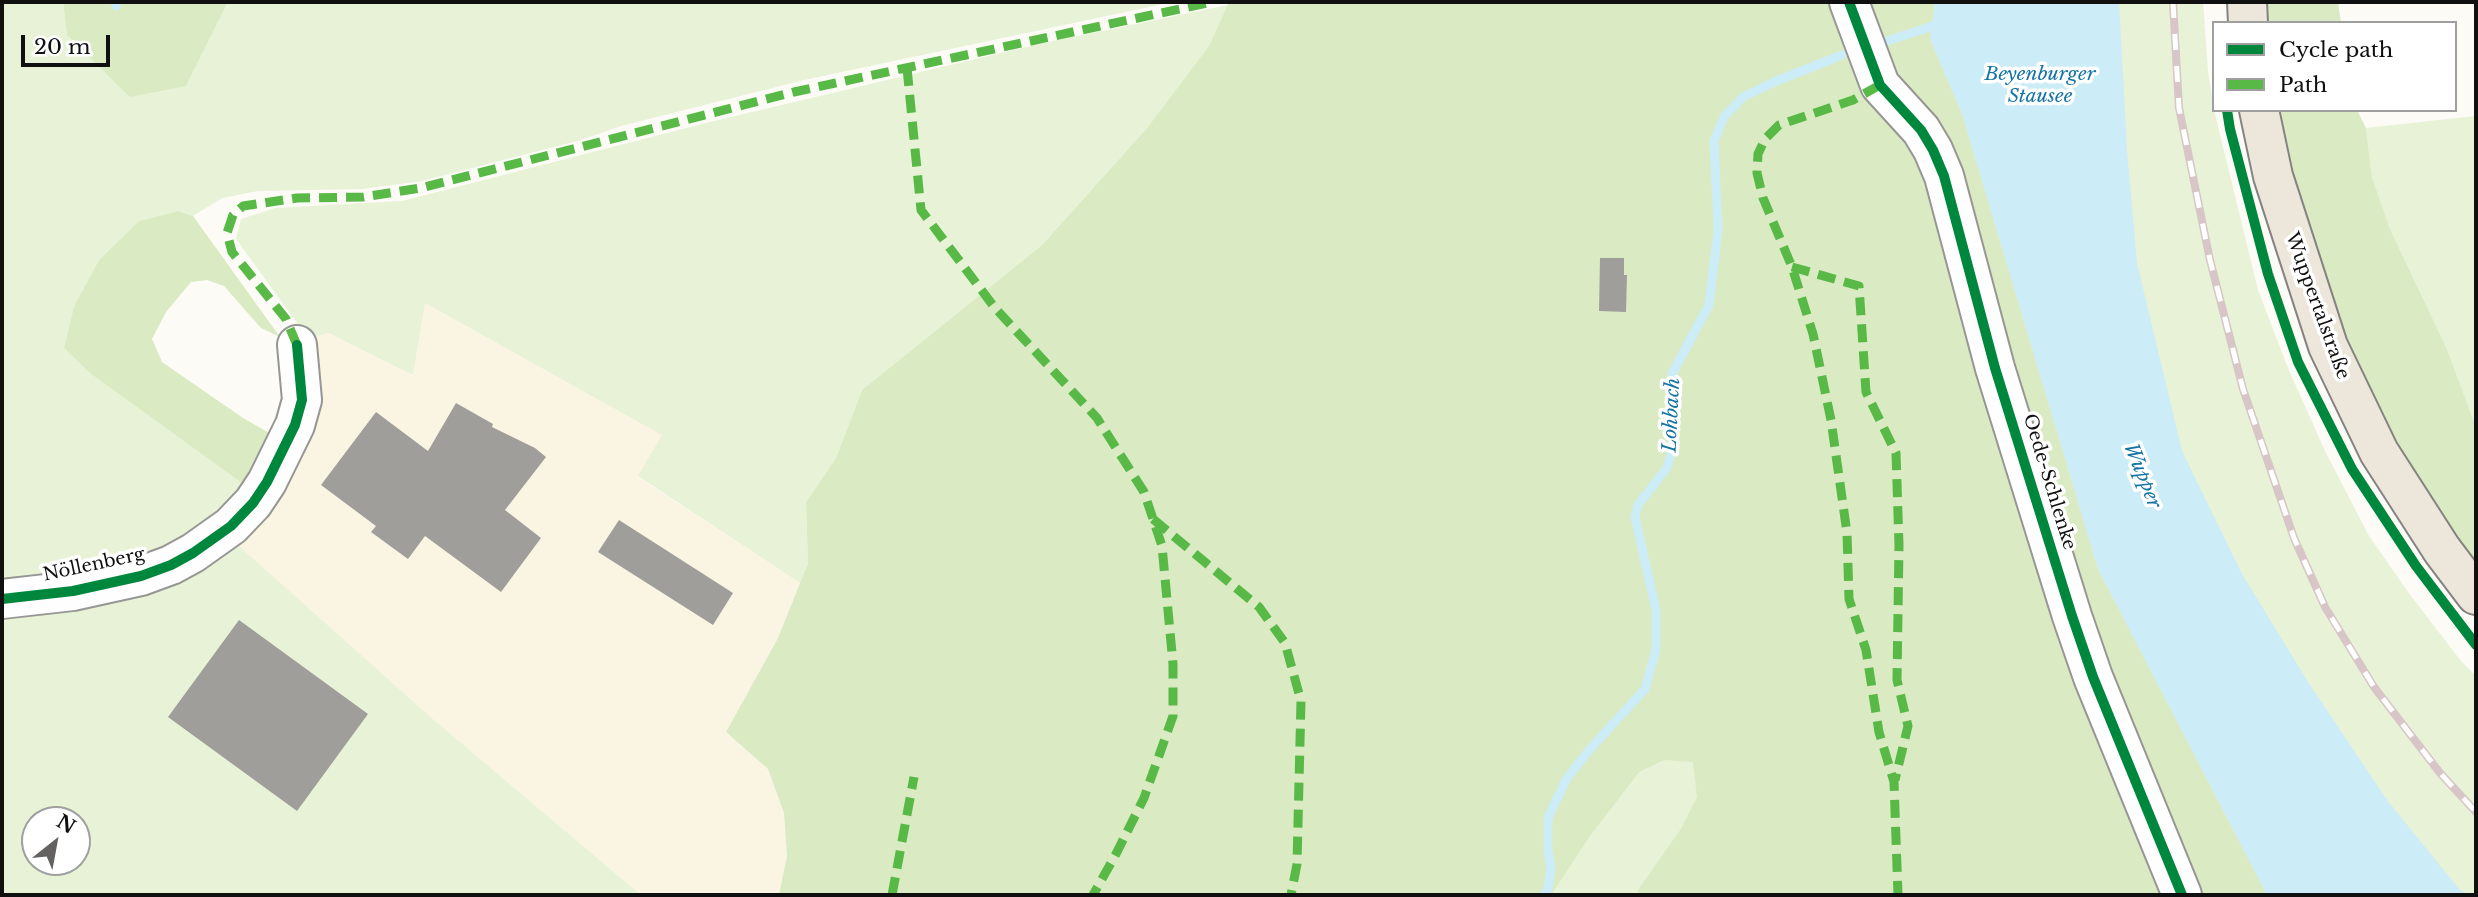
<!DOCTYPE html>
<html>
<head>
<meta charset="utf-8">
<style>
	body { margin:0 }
	#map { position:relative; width:2478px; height:897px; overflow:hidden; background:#fcfbf6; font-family:"Libre Baskerville",serif }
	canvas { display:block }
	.frame { position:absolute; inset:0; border:4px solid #101010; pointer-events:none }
	.legend { position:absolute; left:2212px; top:21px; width:245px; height:91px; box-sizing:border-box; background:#fff; border:2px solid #9f9f9f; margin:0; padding:9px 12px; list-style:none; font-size:21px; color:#101010 }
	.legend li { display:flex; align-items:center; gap:14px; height:35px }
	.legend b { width:35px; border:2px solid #9f9f9f }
	.north { position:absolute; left:21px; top:806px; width:70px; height:70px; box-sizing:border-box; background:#fff; border:2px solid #9f9f9f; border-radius:50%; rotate:31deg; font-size:19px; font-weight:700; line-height:28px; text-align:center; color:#101010 }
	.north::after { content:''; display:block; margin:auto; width:24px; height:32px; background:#636260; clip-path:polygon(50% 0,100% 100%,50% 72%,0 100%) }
	.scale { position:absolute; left:21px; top:35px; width:89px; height:32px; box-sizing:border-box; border:4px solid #101010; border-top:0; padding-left:9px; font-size:21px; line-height:24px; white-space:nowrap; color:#101010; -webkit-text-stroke:5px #fff; paint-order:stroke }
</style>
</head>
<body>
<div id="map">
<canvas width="2478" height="897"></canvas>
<div class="frame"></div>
<ul class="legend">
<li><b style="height:9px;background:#00873e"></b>Cycle path</li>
<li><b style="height:9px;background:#58b947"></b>Path</li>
</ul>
<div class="north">N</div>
<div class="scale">20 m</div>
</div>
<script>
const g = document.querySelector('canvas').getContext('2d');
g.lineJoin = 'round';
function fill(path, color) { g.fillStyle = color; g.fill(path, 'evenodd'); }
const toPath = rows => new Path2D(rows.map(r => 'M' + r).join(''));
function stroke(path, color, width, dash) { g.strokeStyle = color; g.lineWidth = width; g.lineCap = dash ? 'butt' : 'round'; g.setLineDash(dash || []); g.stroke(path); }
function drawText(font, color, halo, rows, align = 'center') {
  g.font = font + ' "Libre Baskerville",serif'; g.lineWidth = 7; g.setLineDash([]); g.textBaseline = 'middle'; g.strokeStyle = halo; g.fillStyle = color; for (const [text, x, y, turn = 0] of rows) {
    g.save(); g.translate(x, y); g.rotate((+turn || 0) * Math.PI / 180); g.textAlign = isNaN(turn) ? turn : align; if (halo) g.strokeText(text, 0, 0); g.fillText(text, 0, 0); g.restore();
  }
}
fill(toPath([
	[425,303,663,435,638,477,800,583,778,638,726,732,768,769,784,813,787,856,779,895,641,895,434,720,233,542,308,338,329,333,413,375]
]), '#f9f5e2');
fill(toPath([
	[2,2,63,2,67,35,186,86,228,2,1173,2,804,80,621,126,581,140,422,181,362,189,258,191,222,198,193,216,178,211,139,221,99,260,74,306,64,348,91,374,250,489,177,549,2,587],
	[1924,2,2203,2,2208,71,2214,110,2258,290,2288,368,2325,451,2369,536,2411,596,2461,661,2476,676,2476,895,1550,895],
	[1228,5,1209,46,1147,128,1042,245,862,390,836,458,806,502,808,562,800,583,638,476,662,435,425,303,413,375,329,333,308,338,236,239,241,219,275,208,402,201,706,123,1039,44],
	[2476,116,2476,427,2447,349,2390,229,2372,177,2366,128],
	[233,541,434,720,641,895,2,895,2,609],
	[35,820,77,820,77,862,35,862]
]), '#e8f2d6');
fill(toPath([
	[63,2,228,2,186,86,130,97,67,35],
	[1229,2,1935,2,1930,39,1962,114,2098,569,2267,895,1637,895,1638,890,1681,829,1697,797,1693,762,1664,760,1639,772,1590,836,1551,895,779,895,787,856,784,813,768,769,726,732,778,638,808,563,806,502,836,458,862,390,1042,245,1147,128,1209,46],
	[2247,2,2338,2,2341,23,2248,23],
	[2259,110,2357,110,2366,128,2372,177,2390,229,2447,349,2476,427,2476,595,2379,452],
	[178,211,193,216,280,337,261,328,224,286,207,280,191,282,166,312,152,339,162,362,243,418,271,434,250,489,91,374,64,348,74,306,99,260,139,221]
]), '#daeac3');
fill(toPath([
	[1935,2,2119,2,2127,150,2137,263,2182,451,2242,574,2308,682,2387,800,2459,889,2469,895,2267,895,2098,569,1962,114,1930,39]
]), '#ccecf7');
stroke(toPath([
	[116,6,118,2],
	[1875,45,1942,23],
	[1544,895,1548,889,1551,869,1548,851,1548,818,1567,778,1591,748,1645,689,1656,650,1656,610,1635,517,1638,505,1667,468,1673,446,1672,374,1709,305,1718,230,1714,141,1724,117,1743,97,1774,82,1842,55]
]), '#ccecf7', 9);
fill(toPath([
	[1600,258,1624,258,1624,275,1627,275,1626,312,1599,311],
	[456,403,493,424,492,427,535,448,546,457,505,510,541,538,501,592,425,536,408,559,371,532,376,526,321,485,376,412,428,451],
	[619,520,733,593,713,625,598,552],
	[239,620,368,714,297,811,168,717]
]), '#a09e9b');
const minor = toPath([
	[1849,2,1880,85,1921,130,1933,150,1944,176,1995,368,2072,616,2093,677,2182,895],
	[2,599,73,591,141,576,171,565,193,553,231,526,253,503,267,482,295,425,302,400,297,345]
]);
const major = toPath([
	[2247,2,2248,23],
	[2259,110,2273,176,2328,346,2379,452,2442,550,2476,595]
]);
stroke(minor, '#969694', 42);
stroke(major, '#848381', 42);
stroke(toPath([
	[2463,627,2476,645]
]), '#b9b9b8', 4.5, [7, 3.5]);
stroke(minor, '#fffefe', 38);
stroke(major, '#ede7db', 38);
const rail = toPath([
	[2173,2,2179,108,2210,260,2243,389,2294,538,2325,607,2374,687,2440,773,2476,812]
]);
stroke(rail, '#d8c5c7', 8);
stroke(rail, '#fff', 5, [16]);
stroke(toPath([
	[907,68,921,210,995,308,1097,418,1144,492,1162,546,1173,664,1173,716,1144,798,1116,854,1093,895],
	[1880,85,1853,100,1779,125,1765,139,1758,154,1757,173,1763,198,1792,267,1813,334,1831,420,1847,533,1849,599,1866,650,1879,732,1894,782,1898,895],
	[1792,267,1859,286,1866,392,1896,453,1899,545,1897,680,1908,726,1895,780],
	[297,345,286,319,232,252,227,233,233,215,243,206,297,198,363,197,421,188,794,92,1212,2],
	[1153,519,1259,607,1285,643,1301,701,1297,864,1291,895],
	[892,895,914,777]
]), '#58b947', 9, [18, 9]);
stroke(toPath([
	[1849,2,1880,85,1921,130,1933,150,1944,176,1995,368,2072,616,2093,677,2182,895],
	[2227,110,2230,129,2268,274,2298,362,2352,469,2416,566,2476,645],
	[2,599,73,591,141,576,171,565,193,553,231,526,253,503,267,482,295,425,302,400,297,345]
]), '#00873e', 10);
drawText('18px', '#101010', '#fff', [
	["Wuppertalstraße",2317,306,70],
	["Oede-Schlenke",2049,482,73],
	["Nöllenberg",94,565,-12]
]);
drawText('italic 19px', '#1574a6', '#fff', [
	["Beyenburger",2040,75],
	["Stausee",2040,97],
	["Lohbach",1672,415,-87],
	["Wupper",2142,476,68]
]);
</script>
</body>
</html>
